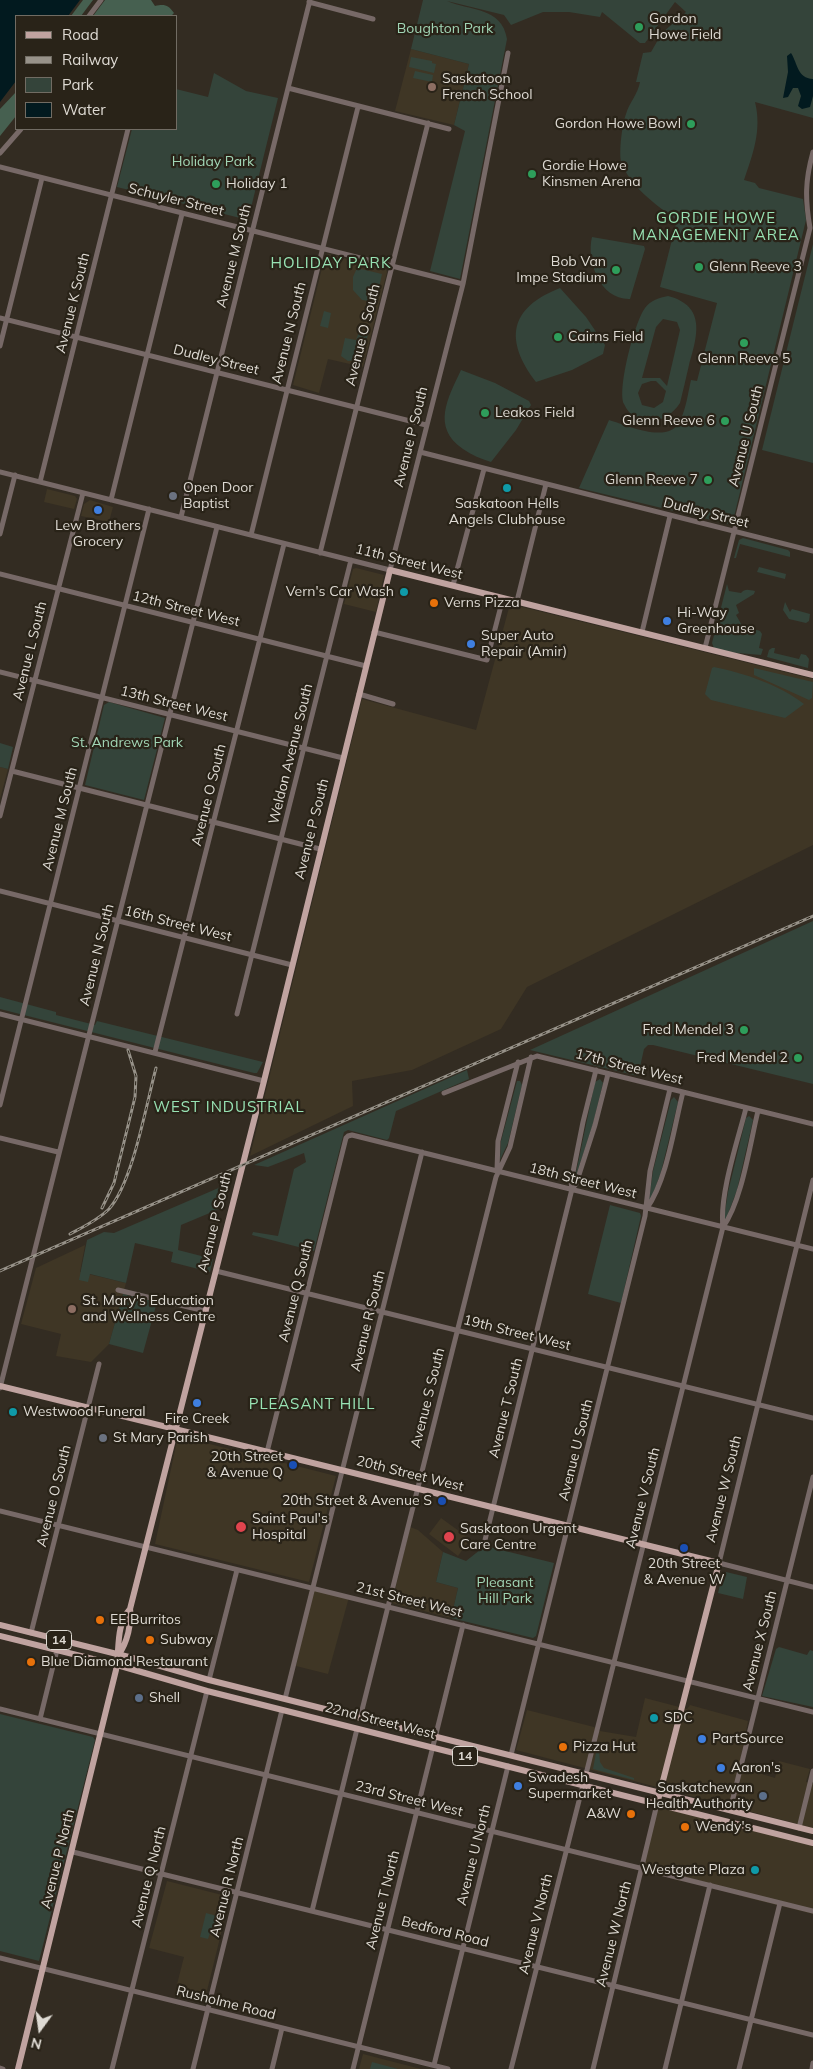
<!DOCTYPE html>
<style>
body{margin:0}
#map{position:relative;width:813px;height:2069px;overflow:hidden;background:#332c22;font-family:Mulish,sans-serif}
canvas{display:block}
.legend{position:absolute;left:15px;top:15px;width:162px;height:115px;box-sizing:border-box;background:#292318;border:1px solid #716c63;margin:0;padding:6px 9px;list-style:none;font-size:15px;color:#dedad3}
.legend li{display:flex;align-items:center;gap:10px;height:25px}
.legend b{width:25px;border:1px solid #716c63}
.north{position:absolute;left:15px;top:2004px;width:50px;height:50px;-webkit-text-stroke:4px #292318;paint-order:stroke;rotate:194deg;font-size:14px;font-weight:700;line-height:20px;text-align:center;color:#dedad3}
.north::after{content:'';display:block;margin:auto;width:18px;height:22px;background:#dedad3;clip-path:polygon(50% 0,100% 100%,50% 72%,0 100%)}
</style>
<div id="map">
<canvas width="813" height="2069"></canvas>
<ul class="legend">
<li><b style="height:6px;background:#c0a3a0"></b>Road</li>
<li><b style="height:6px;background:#979289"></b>Railway</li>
<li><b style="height:14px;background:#34443a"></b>Park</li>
<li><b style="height:14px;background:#021a1f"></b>Water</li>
</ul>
<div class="north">N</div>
</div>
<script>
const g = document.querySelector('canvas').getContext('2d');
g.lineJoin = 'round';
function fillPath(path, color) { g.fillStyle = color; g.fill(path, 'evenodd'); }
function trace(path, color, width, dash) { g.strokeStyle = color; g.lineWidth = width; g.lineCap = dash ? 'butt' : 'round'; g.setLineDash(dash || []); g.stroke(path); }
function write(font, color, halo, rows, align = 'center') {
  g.font = font + ' Mulish,sans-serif'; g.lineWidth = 4.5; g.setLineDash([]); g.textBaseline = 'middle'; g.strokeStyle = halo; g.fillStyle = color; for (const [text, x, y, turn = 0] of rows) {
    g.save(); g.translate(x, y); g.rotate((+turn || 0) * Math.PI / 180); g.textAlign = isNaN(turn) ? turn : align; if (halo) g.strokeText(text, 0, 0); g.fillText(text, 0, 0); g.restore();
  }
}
fillPath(new Path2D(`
 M411,49L469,64L454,125L395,111Z
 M328,254L386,269L387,272L363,367L328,359L319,393L293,385L325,256Z
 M47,489L75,496L77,499L74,509L44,502Z
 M90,500L113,507L109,522L81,516L84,504Z
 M356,568L384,575L376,612L344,604L353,569Z
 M510,604L813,679V845L527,987L501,1029L412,1070L352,1081L353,1106L250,1156L362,699L476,730Z
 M0,767L8,769L0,799Z
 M85,1245L80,1272L126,1283L109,1344L91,1362L56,1356L61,1334L21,1324L36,1268Z
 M178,1436L336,1476L309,1582L155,1544Z
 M441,1518L470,1539L458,1556L429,1534Z
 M410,1527L418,1530L443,1552L436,1582L458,1588L451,1618L392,1603Z
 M313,1588L349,1597L328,1674L296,1666Z
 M645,1698L687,1709L690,1705L748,1721L739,1767L775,1778L779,1761L810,1769L806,1782L813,1784V1828L516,1750L527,1710L594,1727L600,1731L636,1737Z
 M657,1804L813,1843V1914L744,1897L710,1885L676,1880L641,1869Z
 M167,1881L230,1897L204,2003L174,1996L184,1957L149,1948Z
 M363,2054L421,2069H359Z`), '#3f3625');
fillPath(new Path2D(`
 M423,0H813V118L755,102C762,130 753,154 744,180L755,183L759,188L803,199L806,220L732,525L579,488L609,420C626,425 669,445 680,421C686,409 688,393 691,380L697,381L717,303L660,287L677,220C656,205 629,186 621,161C619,151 622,125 626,114C629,103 638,94 640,82H636L643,53L651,52L662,33L686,12L675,2L645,43H640L602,12L600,17L569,12H543L511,25L504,15L447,1C470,11 502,7 507,39L460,279L430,271L465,131L454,125L469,64L411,49Z
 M411,57L432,61V63L436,64L434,73L409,67Z
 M415,71L433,75L432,82L413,78Z
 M214,73L246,91L278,98L248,220L117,187L132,129H176V89L208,97Z
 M592,237L644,246L645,249L630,299C600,300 586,261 592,237Z
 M813,244V463L762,450Z
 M357,268L382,274L376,302L362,300L353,290V277Z
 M560,288L586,317L605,345L603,354L572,370L536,382C504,340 509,308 560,288Z
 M668,296C707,306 697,337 689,365C686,378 683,391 680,403C667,424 636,430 624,404C617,389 635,321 645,308C651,300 659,298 668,296ZM663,319L677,322L680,330L667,386L660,378H642L656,327ZM651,381H656L666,391L663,402L654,408L642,405L638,393L642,384Z
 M324,311L331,313L328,328L320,326Z
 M359,332L368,334L364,351L357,360L348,361L341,356L345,338L356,340Z
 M461,370L495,383L529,401L531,405L516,430L491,462C481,459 472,455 463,449C431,427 448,398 461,370Z
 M743,538L788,550L790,552V557L740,544L736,558H734L739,540Z
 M759,567L786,574L785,579L757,572Z
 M727,584L729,591L741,593C745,588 749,590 755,591L754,594L736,605L739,613L736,615L744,629L749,628L751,631L754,629L760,631L762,634L759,648L763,649L761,655L715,651L712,643Z
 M785,602L790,612L792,609L810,614L809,621L806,623L789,619L783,610Z
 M772,648H775L774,653L799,659L801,654L806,655L809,659L808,668L767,657L769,650Z
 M714,667C744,673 780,685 804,704L785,718L711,700L705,694L712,668Z
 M754,668L813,682L812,698L809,700L754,675Z
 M109,702L165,718L144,800L85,785L104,705Z
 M0,743L13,747L8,769L0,767Z
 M813,921V1084L653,1045H648L644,1049L638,1076L530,1050Z
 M0,997L56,1012V1015L95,1025L97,1021L263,1062L257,1073H254L0,1009Z
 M467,1070L469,1079L396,1111L389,1138L387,1140L348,1130L344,1132L314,1251L252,1235L253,1232L278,1236L294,1169L306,1162L304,1153L268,1167L254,1165Z
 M600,1079L603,1083L593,1124L574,1182L595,1082Z
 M517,1081H520L522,1085L508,1143L500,1160L501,1141Z
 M674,1097L678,1102L661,1172L651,1200L649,1199L653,1171L671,1100Z
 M749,1116L753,1120L737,1190L726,1219L724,1218L728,1192L746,1118Z
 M230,1183L224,1207L181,1225L178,1250L213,1259L210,1272L171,1262L173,1252L135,1243L126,1283L90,1274L88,1282L79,1280L87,1240L104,1232L114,1233Z
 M610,1205L640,1213L641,1216L621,1303L588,1294Z
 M123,1294L157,1302L143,1353L109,1344Z
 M485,1546L554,1563L536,1636L533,1638L451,1618L458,1588L436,1582L443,1552L466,1561Z
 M726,1572L747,1577L743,1599L718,1593L723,1573Z
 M779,1647L807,1655L810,1650L813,1651V1707L762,1696L776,1649Z
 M0,1714L93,1737L95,1740L39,1961L0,1951Z
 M597,1747L603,1749L599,1750L600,1762L604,1768L634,1778V1780L593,1769Z
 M206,1913L221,1917L217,1931L211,1930L208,1939L200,1937Z
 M372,2062L398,2069H399H370Z`), '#34443a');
fillPath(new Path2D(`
 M83,0H93L81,16H71Z
 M105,0H151L155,6C165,4 168,5 174,13L171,16H93Z
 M16,92V116L0,136V109Z`), '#466050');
fillPath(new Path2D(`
 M0,0H80L68,16H16V81L0,102Z
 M791,53C798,64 797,78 813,79V96L810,107L802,109L798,106L801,96L798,88H793L788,97L783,98L788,72L787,56Z`), '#021a1f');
trace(new Path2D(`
 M309,2L373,19
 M89,16L101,0
 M288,88L449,129
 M0,153L21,129
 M0,167L463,284
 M0,318L426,425
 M0,346L42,178
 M420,452L813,551
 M0,472L390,570L463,284L508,53
 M40,482L128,129
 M111,500L182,214
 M181,517L310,0
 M0,534L15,475
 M251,535L358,107
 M320,553L428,123
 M0,574L366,666
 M453,585L484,469
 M517,601L546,484
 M374,632L487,660L503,598
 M642,632L670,516
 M705,648L810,228C805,199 805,181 813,152
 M0,672L343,758
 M359,694L393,704
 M12,771L320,849
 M0,816L83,493
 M0,891L292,965
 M0,1014L264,1081
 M237,1014L351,560
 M155,1052L284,544
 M444,1093L537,1056L813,1124
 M0,1105L149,509
 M0,1138L58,1152
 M497,1170L498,1141L518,1062
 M813,1180L719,1563L813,1587
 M572,1189L576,1184L595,1125L608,1074
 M647,1208C667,1180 674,1127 683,1092
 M723,1227C719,1195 738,1140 746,1108
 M216,1271L813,1418
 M118,1290L205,1311
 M0,1388L217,527
 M267,1452L346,1138L348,1136L352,1135L384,1143L813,1249
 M0,1511L813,1712
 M484,1544L572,1189L571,1182L583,1122L596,1070
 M31,1633L99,1364
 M209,1680L237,1570
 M285,1699L422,1152
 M0,1709L813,1911
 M360,1718L496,1177L510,1147L531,1057
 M40,1719L57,1650
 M511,1755L645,1216L650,1171L670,1089
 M586,1774L723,1227C742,1201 750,1143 758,1111
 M730,1810L813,1477
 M799,1828L813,1771
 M73,1852L813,2035
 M312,1911L357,1729
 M0,1958L448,2069
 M434,2065L508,1766
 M0,2068L3,2069
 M112,2069L207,1691
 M193,2069L282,1710
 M272,2069L282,2028
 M353,2069L463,1625
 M511,2069L583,1785
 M593,2069L657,1804
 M665,2069L710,1885
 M739,2069L780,1903
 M812,2069L813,2063`), '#776967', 5);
trace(new Path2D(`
 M0,1386L719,1563L657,1804
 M0,1625L129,1657L209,1680L813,1831
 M0,1636L117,1665L207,1691L813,1843
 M119,1654C127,1643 132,1623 130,1609L264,1081L390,570L813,675
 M18,2069L116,1670C120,1650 115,1626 130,1609`), '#c0a3a0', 6);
const rail = new Path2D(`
 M102,1208L114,1183L135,1097L136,1076L128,1050
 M70,1234C83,1227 98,1220 109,1209C133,1182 146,1105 156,1068
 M0,1271L813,916`);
trace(rail, '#979289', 3);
trace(rail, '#292318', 1, [4]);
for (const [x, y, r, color] of [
 [639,27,5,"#2e9e5b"],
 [432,87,5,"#8d6e63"],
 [691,124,5,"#2e9e5b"],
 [532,174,5,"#2e9e5b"],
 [216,184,5,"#2e9e5b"],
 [699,267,5,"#2e9e5b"],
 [616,270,5,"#2e9e5b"],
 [558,337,5,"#2e9e5b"],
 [744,343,5,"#2e9e5b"],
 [485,413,5,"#2e9e5b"],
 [725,421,5,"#2e9e5b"],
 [708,480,5,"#2e9e5b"],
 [507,488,5,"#0f9aa8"],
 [173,496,5,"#6b7280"],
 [98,510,5,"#3f7fe0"],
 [404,592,5,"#0f9aa8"],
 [434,603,5,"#e8710a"],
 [667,621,5,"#3f7fe0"],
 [471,644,5,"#3f7fe0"],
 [744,1030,5,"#2e9e5b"],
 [798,1058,5,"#2e9e5b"],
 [72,1309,5,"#8d6e63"],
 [197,1403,5,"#3f7fe0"],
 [13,1412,5,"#0f9aa8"],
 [103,1438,5,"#6b7280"],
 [293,1465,5,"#1a4fb4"],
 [442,1501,5,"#1a4fb4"],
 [241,1527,6,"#e0444e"],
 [449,1537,6,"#e0444e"],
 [684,1548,5,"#1a4fb4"],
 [100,1620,5,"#e8710a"],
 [150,1640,5,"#e8710a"],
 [31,1662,5,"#e8710a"],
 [139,1698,5,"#5c6f8a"],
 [654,1718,5,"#0f9aa8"],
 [702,1739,5,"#3f7fe0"],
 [563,1747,5,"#e8710a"],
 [721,1768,5,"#3f7fe0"],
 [518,1786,5,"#3f7fe0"],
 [763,1796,5,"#5c6f8a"],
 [631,1814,5,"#e8710a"],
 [685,1827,5,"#e8710a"],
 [755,1870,5,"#0f9aa8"]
]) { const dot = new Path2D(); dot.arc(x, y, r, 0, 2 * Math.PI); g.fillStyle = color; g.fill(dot); trace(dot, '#292318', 2); }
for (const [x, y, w] of [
 [59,1640,25],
 [465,1756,25]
]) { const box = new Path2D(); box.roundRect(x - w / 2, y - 9.5, w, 19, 4); g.fillStyle = '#292318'; g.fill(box); trace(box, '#dedad3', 1); }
write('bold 12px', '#dedad3', null, [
 ["14",59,1640],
 ["14",465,1756]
]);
write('14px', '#dedad3', '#292318', [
 ["Gordon",649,19],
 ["Howe Field",649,35],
 ["Saskatoon",442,79],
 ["French School",442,95],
 ["Gordon Howe Bowl",681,124,"right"],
 ["Gordie Howe",542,166],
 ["Kinsmen Arena",542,182],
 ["Holiday 1",226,184],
 ["Bob Van",606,262,"right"],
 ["Impe Stadium",606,278,"right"],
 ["Glenn Reeve 3",709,267],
 ["Cairns Field",568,337],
 ["Glenn Reeve 5",744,359,"center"],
 ["Leakos Field",495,413],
 ["Glenn Reeve 6",715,421,"right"],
 ["Glenn Reeve 7",698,480,"right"],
 ["Open Door",183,488],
 ["Baptist",183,504],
 ["Saskatoon Hells",507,504,"center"],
 ["Angels Clubhouse",507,520,"center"],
 ["Lew Brothers",98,526,"center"],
 ["Grocery",98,542,"center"],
 ["Vern's Car Wash",394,592,"right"],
 ["Verns Pizza",444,603],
 ["Hi-Way",677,613],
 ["Greenhouse",677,629],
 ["Super Auto",481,636],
 ["Repair (Amir)",481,652],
 ["Fred Mendel 3",734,1030,"right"],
 ["Fred Mendel 2",788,1058,"right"],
 ["St. Mary's Education",82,1301],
 ["and Wellness Centre",82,1317],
 ["Westwood Funeral",23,1412],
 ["Fire Creek",197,1419,"center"],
 ["St Mary Parish",113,1438],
 ["20th Street",283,1457,"right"],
 ["& Avenue Q",283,1473,"right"],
 ["20th Street & Avenue S",432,1501,"right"],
 ["Saint Paul's",252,1519],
 ["Hospital",252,1535],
 ["Saskatoon Urgent",460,1529],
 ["Care Centre",460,1545],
 ["20th Street",684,1564,"center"],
 ["& Avenue W",684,1580,"center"],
 ["EE Burritos",110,1620],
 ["Subway",160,1640],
 ["Blue Diamond Restaurant",41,1662],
 ["Shell",149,1698],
 ["SDC",664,1718],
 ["PartSource",712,1739],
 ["Pizza Hut",573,1747],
 ["Aaron's",731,1768],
 ["Swadesh",528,1778],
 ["Supermarket",528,1794],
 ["Saskatchewan",753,1788,"right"],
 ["Health Authority",753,1804,"right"],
 ["A&W",621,1814,"right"],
 ["Wendy's",695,1827],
 ["Westgate Plaza",745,1870,"right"]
], 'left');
write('14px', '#a1d5b5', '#292318', [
 ["Boughton Park",445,29],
 ["Holiday Park",213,162],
 ["St. Andrews Park",127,743],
 ["Pleasant",505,1583],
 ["Hill Park",505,1599]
]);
write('14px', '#dedad3', '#292318', [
 ["Schuyler Street",176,200,14],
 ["Avenue M South",234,256,-76],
 ["Avenue K South",73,303,-76],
 ["Avenue N South",289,333,-76],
 ["Avenue O South",363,335,-76],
 ["Dudley Street",216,360,14],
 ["Avenue U South",746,436,-76],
 ["Avenue P South",411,437,-76],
 ["Dudley Street",706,513,14],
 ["11th Street West",409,562,14],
 ["12th Street West",186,609,14],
 ["Avenue L South",30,651,-76],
 ["13th Street West",174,704,14],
 ["Weldon Avenue South",291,754,-76],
 ["Avenue O South",209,795,-76],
 ["Avenue M South",60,819,-76],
 ["Avenue P South",312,829,-76],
 ["16th Street West",178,924,14],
 ["Avenue N South",97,955,-76],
 ["17th Street West",629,1067,14],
 ["18th Street West",583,1181,14],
 ["Avenue P South",215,1222,-76],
 ["Avenue Q South",296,1291,-76],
 ["Avenue R South",368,1321,-76],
 ["19th Street West",517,1333,14],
 ["Avenue S South",428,1398,-76],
 ["Avenue T South",506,1408,-76],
 ["Avenue U South",576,1450,-76],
 ["20th Street West",410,1474,14],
 ["Avenue W South",724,1489,-76],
 ["Avenue O South",54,1496,-76],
 ["Avenue V South",643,1498,-76],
 ["21st Street West",409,1600,14],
 ["Avenue X South",760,1641,-76],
 ["22nd Street West",380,1721,14],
 ["23rd Street West",409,1799,14],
 ["Avenue U North",474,1855,-76],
 ["Avenue P North",58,1859,-76],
 ["Avenue Q North",149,1877,-76],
 ["Avenue R North",227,1887,-76],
 ["Avenue T North",383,1900,-76],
 ["Avenue V North",536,1924,-76],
 ["Bedford Road",445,1932,14],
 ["Avenue W North",614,1934,-76],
 ["Rusholme Road",226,2003,14]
]);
g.letterSpacing = '1px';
write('15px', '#98e3b4', '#292318', [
 ["GORDIE HOWE",716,218],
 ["MANAGEMENT AREA",716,235],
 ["HOLIDAY PARK",331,263],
 ["WEST INDUSTRIAL",229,1107],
 ["PLEASANT HILL",312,1404]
]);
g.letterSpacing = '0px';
</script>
